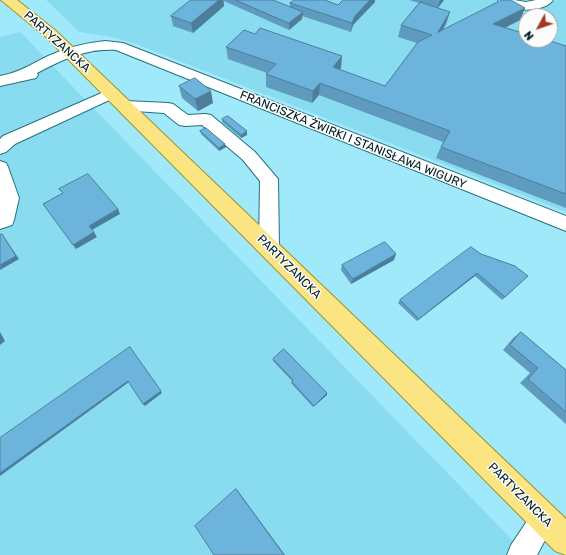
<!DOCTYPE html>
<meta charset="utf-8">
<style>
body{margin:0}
#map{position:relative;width:566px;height:555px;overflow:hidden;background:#a0e9fb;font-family:Rubik,sans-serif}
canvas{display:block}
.north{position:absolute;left:518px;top:8px;width:40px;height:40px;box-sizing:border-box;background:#fcfcfc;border:1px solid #97a3a6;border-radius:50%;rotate:230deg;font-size:11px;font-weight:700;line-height:16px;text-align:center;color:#001e25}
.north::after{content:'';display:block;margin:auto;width:14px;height:18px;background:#a33a20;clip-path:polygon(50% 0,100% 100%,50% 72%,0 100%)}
</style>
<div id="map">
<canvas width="566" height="555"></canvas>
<div class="north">N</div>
</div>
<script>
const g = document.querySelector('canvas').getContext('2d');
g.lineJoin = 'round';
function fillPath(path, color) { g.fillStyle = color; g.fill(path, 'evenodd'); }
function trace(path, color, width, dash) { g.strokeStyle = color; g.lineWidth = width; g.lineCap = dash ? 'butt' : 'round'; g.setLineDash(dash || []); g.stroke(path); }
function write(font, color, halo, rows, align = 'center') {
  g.font = font + ' Rubik,sans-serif'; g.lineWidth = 3; g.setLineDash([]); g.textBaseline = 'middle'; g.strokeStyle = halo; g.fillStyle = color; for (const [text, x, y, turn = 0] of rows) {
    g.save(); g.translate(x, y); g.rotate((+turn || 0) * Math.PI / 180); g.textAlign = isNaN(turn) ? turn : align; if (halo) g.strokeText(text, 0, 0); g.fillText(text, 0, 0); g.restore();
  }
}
fillPath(new Path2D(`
 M46,0H500L522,14L557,0H566V212L136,44L112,37L79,32ZM526,16H550V40H526Z
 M21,32L42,55L527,555H0V37Z`), '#89dcf0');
const minor = new Path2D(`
 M498,0H514L526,2L536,0H553C545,13 507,13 498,0Z
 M105,41L123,43L566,216V231L116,50C86,48 62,60 37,73L38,75L36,78L0,86V76C18,73 32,64 48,56C66,48 85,43 105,41Z
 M113,88L118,90L120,93L118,96L15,144L6,152L0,154V139L3,136Z
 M126,101L168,103L173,104L188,115L205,114L211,115L255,152L278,179L279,247L276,253L269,255L262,253L259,247L260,181L243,160L202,125L185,126L179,125L164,113L121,110L118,106L121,102Z
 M0,161L6,163L8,167L19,198L14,220L12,225L0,229Z
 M544,505L553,509L557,518L537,555H507L511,545L535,509Z`);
const major = new Path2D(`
 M1,0H17L56,31L566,519V555L555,551L46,37Z`);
trace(minor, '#257181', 2);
trace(major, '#a2942c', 2);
fillPath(minor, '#fff');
fillPath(major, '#fbe583');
fillPath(new Path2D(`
 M191,0H273L290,7V3L338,5L343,0H375V2L353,25L351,32L302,16V19L289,30L224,1V6L193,33L173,26L171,16Z
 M409,0H444L438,8L446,24L443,29L525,8L520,20L505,28L566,46V208L436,158L443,142L319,95L312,103L266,87V74L267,73L228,59L226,47L341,68L339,70L385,86L417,43L398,37L401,25L419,3Z
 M179,86L213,103L198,111L182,98Z
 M222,119L247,135L241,138L222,122Z
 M200,131L226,147L219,151L201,134Z
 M481,254L528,276L502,300L475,276L417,321L398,303L400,300Z
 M394,260L351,284L341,270L342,265Z
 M521,332L566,370V424L520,383L530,373L503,350L514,337Z
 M273,359L327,395L313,407L291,383L292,381L273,361Z`), '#5e9bbe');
fillPath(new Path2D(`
 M219,0H223L224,6L193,33L191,23Z
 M370,0H375V2L353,25L351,32L352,23L355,16Z
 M440,0H444L437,9Z
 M525,8L520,20L488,36L493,24Z
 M303,12L302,19L289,30V23Z
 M450,12L446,24L434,44L438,32Z
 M342,56L341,68L331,79L333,67Z
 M320,83L319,95L312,103L313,91Z
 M211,91L213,103L198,111L195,99Z
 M247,131V135L241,138V135Z
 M225,144L226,147L219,151V148Z
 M118,209L120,214L92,230L89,226Z
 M94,232L97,237L76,249L73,245Z
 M2,234L4,237L19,259L0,270Z
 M396,254L394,260L351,284L353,279Z
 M477,273L475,276L417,321L419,319Z
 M0,332L5,341L0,345Z
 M131,349L162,393L145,406L143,404Z
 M128,381L129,382L0,476V473Z
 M327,393V395L313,407Z
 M236,489L238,491L285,555H284Z`), '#4c7e9b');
const building = new Path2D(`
 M191,0H219L191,23L171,16Z
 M236,0H273L303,12L289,23Z
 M295,0H325L338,5L343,0H370L355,16L352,23L290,3Z
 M502,0H511L525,8L493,24L526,34V40H547L566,46V194L441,147L450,131L320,83L313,91L266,74L276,64L226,47L244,30L255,34L260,28L342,56L333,67L385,86L418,42L432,35L401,25L420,2L450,12L438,32Z
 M195,78L211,91L195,99L179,86Z
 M228,116L247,131L241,135L222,119Z
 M206,128L225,144L219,148L200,131Z
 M88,174L118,209L89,226L94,232L73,245L43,204L63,193L59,189Z
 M2,234L16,256L0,265V235Z
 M385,242L396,254L353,279L342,265Z
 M471,247L481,254L515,266L528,276L505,297L477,273L419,319L400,300Z
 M521,332L566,370V412L528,379L538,368L510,345Z
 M130,347L161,391L143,404L128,381L0,473V438Z
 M284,349L327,393L314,406L292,382L293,380L273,359Z
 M236,489L284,555H214L195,526Z`);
fillPath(building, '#6db4dd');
trace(building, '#4c7e9b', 1);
write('12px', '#001e25', '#fcfcfc', [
 ["PARTYZANCKA",57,42,42],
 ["FRANCISZKA ŻWIRKI I STANISŁAWA WIGURY",353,140,22],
 ["PARTYZANCKA",289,267,45],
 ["PARTYZANCKA",520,495,45]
]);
</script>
